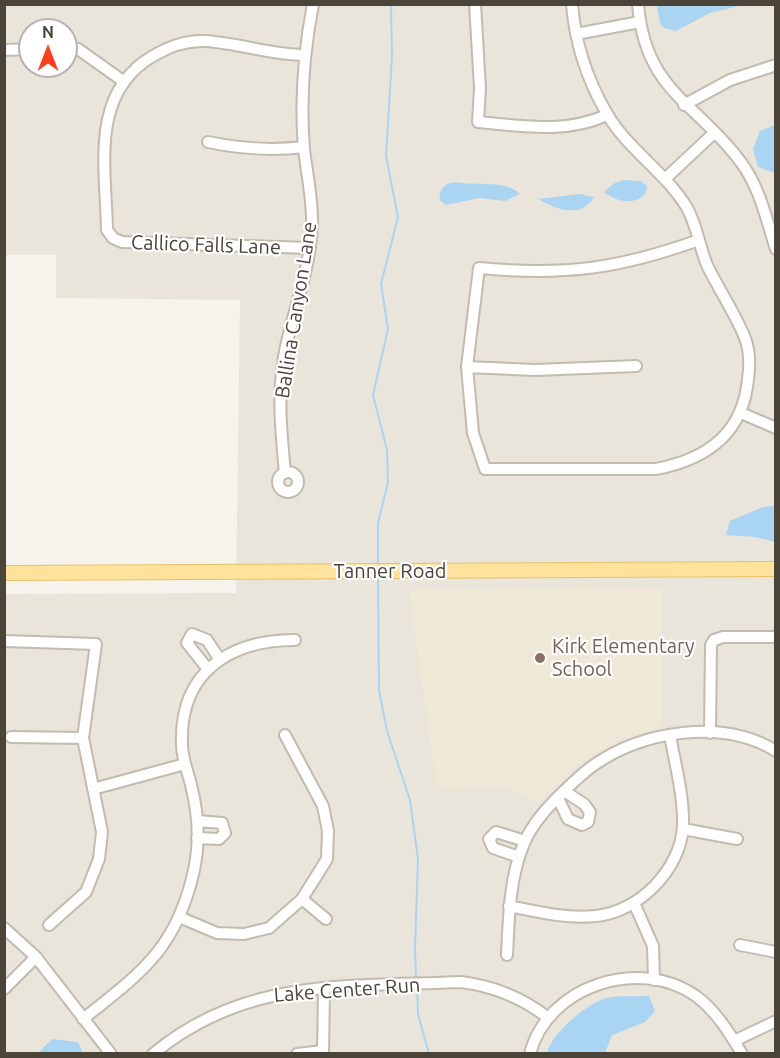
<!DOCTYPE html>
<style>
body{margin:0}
#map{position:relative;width:780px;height:1058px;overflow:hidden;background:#f6f3ec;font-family:Ubuntu,sans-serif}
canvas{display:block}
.frame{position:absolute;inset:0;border:6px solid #4b4439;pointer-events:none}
.north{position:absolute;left:18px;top:18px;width:60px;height:60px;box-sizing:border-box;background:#fff;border:2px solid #b7b4b0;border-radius:50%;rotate:0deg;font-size:16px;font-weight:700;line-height:24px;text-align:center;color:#4b4439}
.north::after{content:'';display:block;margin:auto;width:21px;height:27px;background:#fc3f1d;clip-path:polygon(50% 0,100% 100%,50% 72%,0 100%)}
</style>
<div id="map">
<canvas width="780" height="1058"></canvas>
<div class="frame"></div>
<div class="north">N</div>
</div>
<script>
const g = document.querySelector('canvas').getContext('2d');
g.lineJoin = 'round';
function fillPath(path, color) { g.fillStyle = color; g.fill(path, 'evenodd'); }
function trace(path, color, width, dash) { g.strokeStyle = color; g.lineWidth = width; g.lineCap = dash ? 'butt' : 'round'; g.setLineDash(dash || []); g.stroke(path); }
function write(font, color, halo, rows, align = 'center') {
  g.font = font + ' Ubuntu,sans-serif'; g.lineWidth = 4.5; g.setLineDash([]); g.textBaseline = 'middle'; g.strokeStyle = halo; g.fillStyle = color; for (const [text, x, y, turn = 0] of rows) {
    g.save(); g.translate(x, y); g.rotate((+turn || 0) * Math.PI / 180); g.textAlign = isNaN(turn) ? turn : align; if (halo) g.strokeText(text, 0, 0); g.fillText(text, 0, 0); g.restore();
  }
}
fillPath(new Path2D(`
 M5,5H775V1053H5L4,594L236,593L240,300L56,298V255H5ZM30,30H66V66H30ZM662,588V725L623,737L578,763L537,801L512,787Z`), '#eae5da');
fillPath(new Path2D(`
 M662,587V725L623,737L578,763L537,801L512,787L437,789L409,590Z`), '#efe8d6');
fillPath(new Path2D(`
 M657,5V4L743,5L710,13L676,31L664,28L660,23Z
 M775,125H776L775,173L758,167L753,149L760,131Z
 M623,180L641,181L647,186L646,193C634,206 617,202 604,192L613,184Z
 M455,182C475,186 507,180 520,194L505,201L479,198L446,205L440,200C438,190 445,183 455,182Z
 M579,194L594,197C581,219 557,210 538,199Z
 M775,506V542L755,537L726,535L730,521L763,507Z
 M649,996L655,1011L645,1022L612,1035L605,1053H547C551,1034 588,1002 607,998C620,995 636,997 649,996Z
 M52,1039L78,1042L83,1053H38Z`), '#a9d4f2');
trace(new Path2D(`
 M378,566V523L388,482L387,450L373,395L388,329L381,284L398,217L386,156L392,56L391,4
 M378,575L379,690L387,731L410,800L418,859L415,949L416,981
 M417,987L418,1014L429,1054`), '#a9d4f2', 2);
const minor = new Path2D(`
 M475,4L480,88L478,122C523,126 565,134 607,115
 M572,4C575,42 587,79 606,112C626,148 664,171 686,206C697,224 699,246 707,265C719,290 735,313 745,338C750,351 750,365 748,379C743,433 708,459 656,469H485L473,433L467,367L479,268C564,276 618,269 699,240
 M638,4C645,91 696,102 740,161C760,187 766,219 776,249
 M576,34L640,22
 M66,49H78L123,81
 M4,50L30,49
 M305,55C271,55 239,43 205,41C187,40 168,47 153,56C89,93 106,168 107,230L113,238L122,242L310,248
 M684,105L730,80L776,65
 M208,142C241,149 270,151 304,147
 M666,178L714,133
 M467,367L535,370L636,366
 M741,413L776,428
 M278 482a10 10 0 1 1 20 0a10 10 0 1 1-20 0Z
 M285,473C281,432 277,391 285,351C294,309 310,269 312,226C313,201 307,175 304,149C300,101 304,51 313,4
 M4,641L96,644L83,738L102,832L99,859L86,892L49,925
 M207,668L187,643L192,634L207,640L220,660
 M710,733L711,645L714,640L723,637H776
 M11,737L83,738
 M93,789L185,764
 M558,798L568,819L582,825L588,822L590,812L584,804L564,791
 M683,829L737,839
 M197,838L219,839L225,833L222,823L197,821
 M519,857L493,848L489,839L496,832L525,841
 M302,899L326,919
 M634,903L653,946L654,980
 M509,906C538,912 567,919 596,916C639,912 681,869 683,826C684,796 675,764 670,735
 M179,917L217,933L244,934L269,928L302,899L327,859L328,831L323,806L285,735
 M4,928L36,957L111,1054
 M740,945L776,952
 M507,955C509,918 509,879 524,843C531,827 544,811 556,799C568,787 580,775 594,765C643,731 722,718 776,751
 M4,989L36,957
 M83,1019C142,972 177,948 194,870C200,842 198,812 191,785C188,772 182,758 182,745C179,673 229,640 295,640
 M734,1041L776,1021
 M153,1054C246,977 348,987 461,982C493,986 521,997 547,1017
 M297,1054L323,1051
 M323,1054L324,988
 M530,1054C547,986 639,956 696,996C716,1011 729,1032 742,1054`);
const major = new Path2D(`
 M4,573L776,569`);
trace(minor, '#c2bbae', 14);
trace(major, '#e6c16a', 16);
trace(minor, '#fff', 10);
trace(major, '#ffe39c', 14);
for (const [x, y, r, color] of [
 [540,658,6,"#8d6e63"]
]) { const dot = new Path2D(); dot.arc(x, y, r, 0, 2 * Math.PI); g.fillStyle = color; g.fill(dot); trace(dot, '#fff', 2); }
write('20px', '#4b4439', '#fff', [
 ["Callico Falls Lane",206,245,2],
 ["Ballina Canyon Lane",296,310,-81],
 ["Tanner Road",390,571],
 ["Lake Center Run",347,990,-4]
]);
write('20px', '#785e54', '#fff', [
 ["Kirk Elementary",552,646],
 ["School",552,669]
], 'left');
</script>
